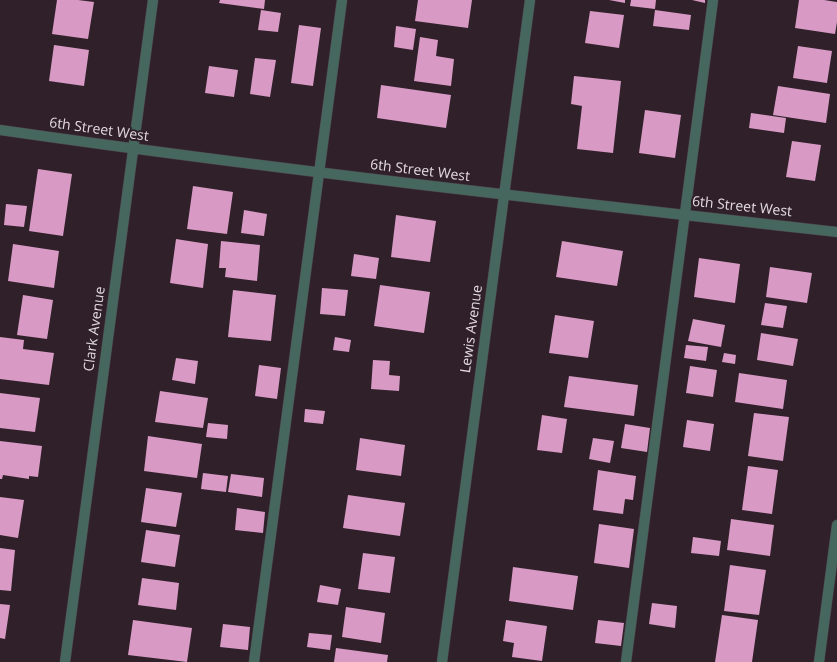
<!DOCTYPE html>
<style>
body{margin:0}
canvas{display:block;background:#2f202a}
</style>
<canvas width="837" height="662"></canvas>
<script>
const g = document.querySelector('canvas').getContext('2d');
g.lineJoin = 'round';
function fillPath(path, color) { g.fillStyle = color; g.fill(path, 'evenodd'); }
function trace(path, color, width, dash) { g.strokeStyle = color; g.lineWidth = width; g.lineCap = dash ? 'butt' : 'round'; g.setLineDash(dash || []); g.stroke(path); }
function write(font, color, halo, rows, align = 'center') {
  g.font = font + ' "Open Sans",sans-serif'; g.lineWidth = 4; g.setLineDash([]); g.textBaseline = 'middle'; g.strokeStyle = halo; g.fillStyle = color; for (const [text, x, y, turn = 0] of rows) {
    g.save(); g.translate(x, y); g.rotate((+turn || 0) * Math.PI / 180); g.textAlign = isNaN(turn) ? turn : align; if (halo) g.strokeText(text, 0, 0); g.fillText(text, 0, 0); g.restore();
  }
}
fillPath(new Path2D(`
 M57,0H78L94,2L88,39L52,34Z
 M220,0H265L264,9L219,3Z
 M418,0H472L468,28L415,21Z
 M609,0H625V3Z
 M631,0H656L655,9L630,6Z
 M692,0H705V3Z
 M799,0H824L837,2V22L835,34L795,28Z
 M261,10L281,13L278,32L258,30Z
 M655,10L691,15L689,30L653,26Z
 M590,11L624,15L619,48L585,43Z
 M299,25L321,28L313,86L291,83Z
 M396,26L416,29L413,50L394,47Z
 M420,37L438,40L436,56L454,59L451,86L414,81Z
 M54,45L89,50L84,86L49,81Z
 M798,46L832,51L827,83L793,78Z
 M255,58L276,60L270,97L250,94Z
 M209,66L238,70L234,97L205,93Z
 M574,76L621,81L613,153L577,149L582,106L571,104Z
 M381,85L451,95L446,128L377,118Z
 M778,86L830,94L826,123L773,115Z
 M645,110L681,115L675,158L639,153Z
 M751,113L786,118L784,133L749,128Z
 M792,141L821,145L815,181L786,177Z
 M38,169L72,174L63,236L29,231Z
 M193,186L233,192L227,234L187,229Z
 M6,204L27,206L24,227L4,225Z
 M244,210L267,214L264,236L241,233Z
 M396,215L436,221L430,262L391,257Z
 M176,239L208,244L203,288L170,283Z
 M221,241L260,245L257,281L225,277L226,268H219Z
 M562,241L623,251L617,286L556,277Z
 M13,244L59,251L54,288L8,281Z
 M354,254L379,258L376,279L351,276Z
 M699,258L740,264L735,303L694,297Z
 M770,267L812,273L807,303L766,297Z
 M380,285L430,292L424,333L374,326Z
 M322,288L348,290L345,316L320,314Z
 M233,290L276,295L271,341L228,337Z
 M23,295L53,300L47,339L17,335Z
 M765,303L787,306L783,328L761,325Z
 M555,315L594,321L588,358L549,353Z
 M693,319L725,325L721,347L688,341Z
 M761,333L798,339L793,366L757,360Z
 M0,337L24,340L23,349L54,353L49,385L0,379Z
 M335,337L351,340L349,352L333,350Z
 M686,345L708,347L706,361L684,358Z
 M724,353L736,355L735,364L722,362Z
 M176,358L198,361L195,384L172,380Z
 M373,360L390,361L389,375L400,376L399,391L371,389Z
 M259,365L281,368L277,399L255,396Z
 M690,366L717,370L713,397L686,393Z
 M739,373L787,380L783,409L735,402Z
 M569,376L638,385L634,416L564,407Z
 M160,391L208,398L203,428L155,422Z
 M0,393L40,398L35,432L0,428Z
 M305,409L325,411L323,424L304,422Z
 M754,413L789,417L783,461L748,456Z
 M542,415L567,419L562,453L537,450Z
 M687,420L714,424L710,451L683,447Z
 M208,423L228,425L227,439L206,437Z
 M625,424L650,428L647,452L621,448Z
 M148,436L202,444L197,478L144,471Z
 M360,438L405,445L401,476L356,470Z
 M593,438L614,441L610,463L589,459Z
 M0,441L42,446L38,477L29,476V479L3,475L2,479H0Z
 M748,466L778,470L772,514L742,510Z
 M598,470L636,476L633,500L625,499L623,514L593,510Z
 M203,473L228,476L226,492L201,489Z
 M231,474L264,478L262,497L228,492Z
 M146,488L182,493L176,527L141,522Z
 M348,495L405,503L400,536L343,528Z
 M0,497L24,500L18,538L0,535Z
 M237,508L265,512L263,533L235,530Z
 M731,519L774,525L770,556L727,550Z
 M599,524L634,529L629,568L594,563Z
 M146,530L180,535L175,567L141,562Z
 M693,537L721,541L719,556L691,553Z
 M0,548L15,550L11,591L0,590Z
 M363,553L395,557L390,593L358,589Z
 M730,565L766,570L759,615L724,611Z
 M513,567L578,576L573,610L509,601Z
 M142,578L179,583L176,610L138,605Z
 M320,585L341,589L338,605L317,602Z
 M652,603L677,606L675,628L649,624Z
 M0,604L10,605L5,639L0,638Z
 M346,607L385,613L381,643L342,637Z
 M722,615L758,620L752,662H715Z
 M133,620L192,628L187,662L128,655Z
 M506,620L547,626L542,661L512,657L514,643L503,641Z
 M598,620L624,623L621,646L595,643Z
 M223,624L250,627L248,650L220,647Z
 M309,633L332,635L330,650L307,647Z
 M336,648L388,655L387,662H334Z`), '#d89ac4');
const minor = new Path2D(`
 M0,130C278,170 558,201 837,232
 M65,662L153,0
 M254,662L342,0
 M442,662L530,0
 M626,662L713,0
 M819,662L837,525`);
trace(minor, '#4c3e47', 11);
trace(minor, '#46675d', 10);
write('14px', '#e4d9e0', '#2f202a', [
 ["6th Street West",99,130,8],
 ["6th Street West",420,171,7],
 ["6th Street West",742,207,6],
 ["Clark Avenue",95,329,-82],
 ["Lewis Avenue",472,329,-82]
]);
</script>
